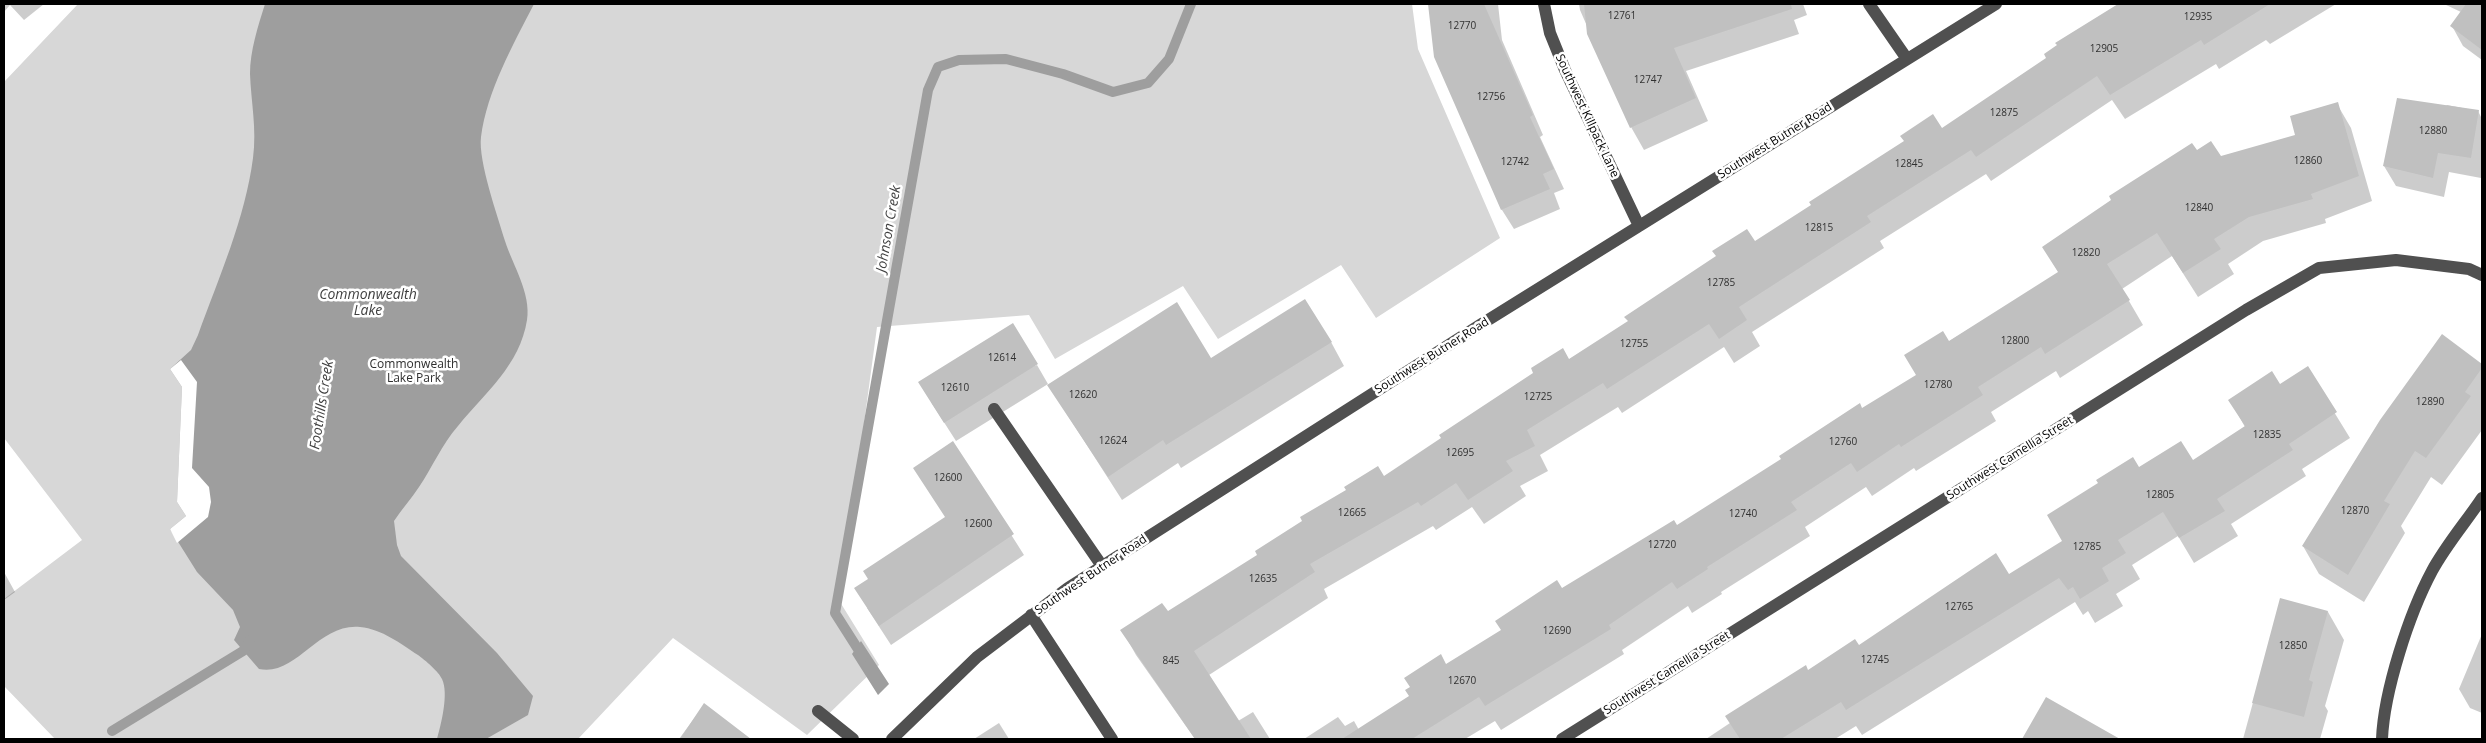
<!DOCTYPE html>
<style>
body{margin:0}
#map{position:relative;width:2486px;height:743px;overflow:hidden;background:#fff;font-family:"Open Sans",sans-serif}
canvas{display:block}
.frame{position:absolute;inset:0;border:5px solid #000;pointer-events:none}
</style>
<div id="map">
<canvas width="2486" height="743"></canvas>
<div class="frame"></div>
</div>
<script>
const g = document.querySelector('canvas').getContext('2d');
g.lineJoin = 'round';
function fillPath(path, color) { g.fillStyle = color; g.fill(path, 'evenodd'); }
function trace(path, color, width, dash) { g.strokeStyle = color; g.lineWidth = width; g.lineCap = dash ? 'butt' : 'round'; g.setLineDash(dash || []); g.stroke(path); }
function write(font, color, halo, rows, align = 'center') {
  g.font = font + ' "Open Sans",sans-serif'; g.lineWidth = 5; g.setLineDash([]); g.textBaseline = 'middle'; g.strokeStyle = halo; g.fillStyle = color; for (const [text, x, y, turn = 0] of rows) {
    g.save(); g.translate(x, y); g.rotate((+turn || 0) * Math.PI / 180); g.textAlign = isNaN(turn) ? turn : align; if (halo) g.strokeText(text, 0, 0); g.fillText(text, 0, 0); g.restore();
  }
}
fillPath(new Path2D(`
 M78,4H1412L1418,49L1500,238L1376,318L1341,265L1218,339L1183,286L1055,359L1029,315L877,327L840,602L879,665L807,735L673,638L578,739H55L4,686V599L82,540L4,438V82Z`), '#d7d7d7');
fillPath(new Path2D(`
 M265,4H534C513,45 487,91 481,137C478,161 498,217 505,241C513,266 531,293 527,320C520,365 485,393 458,426C442,444 432,468 419,487C411,499 402,509 394,521L397,545L401,556L497,653L533,696L528,715L486,739H437C441,724 449,694 442,679C439,672 425,660 418,655C401,644 382,629 360,627C318,623 296,677 259,669L234,640L240,627L233,610L197,572L170,529L186,516L177,502L182,387L170,369L191,350L198,335C219,277 245,219 253,158C257,129 251,102 250,74C250,51 258,26 265,4Z
 M861,641L889,684L878,695L852,654Z`), '#9e9e9e');
fillPath(new Path2D(`
 M181,360L197,382L192,468L209,487L211,502L208,517L177,543L170,529L186,516L177,502L182,387L170,369Z`), '#fff');
fillPath(new Path2D(`
 M4,4H44L24,20L10,5L4,12Z
 M1429,4H1498L1502,40L1543,135L1540,137L1564,189L1554,193L1560,209L1514,229L1502,210L1436,56Z
 M1579,4H1803L1807,15L1794,20L1799,34L1686,71L1708,121L1644,150L1631,127L1580,10Z
 M2121,4H2336L2270,44L2266,40L2219,69L2216,64L2125,119L2112,100L1991,181L1986,174L1880,241L1884,248L1752,332L1760,346L1734,363L1724,347L1622,413L1618,407L1540,455L1548,471L1520,486L1526,496L1484,524L1472,507L1436,530L1433,526L1324,589L1328,598L1209,675L1238,721L1253,712L1270,739H1195L1136,655L1122,630L1168,613L1755,242L1942,130L2048,59L2058,46L2057,43Z
 M2444,4H2482V60L2463,46L2452,26L2461,12Z
 M2337,104L2351,128L2372,201L2325,219L2326,223L2263,241L2228,264L2234,274L2198,297L2172,256L2122,289L2143,325L2060,378L2056,371L1991,412L1996,421L1916,471L1914,468L1872,496L1866,487L1805,527L1810,536L1721,592L1722,594L1692,613L1688,606L1622,650L1624,654L1501,730L1495,721L1465,739H1304L1338,717L1345,726L1354,721L1359,730L1410,696L1446,666L1502,631L1561,589L1677,527L1917,375L1948,342L2059,273L2044,248L2197,152L2220,158L2297,136Z
 M2447,105L2478,111L2482,119L2481,178L2449,172L2444,197L2396,186L2384,166Z
 M2442,336L2482,366V430L2442,485L2431,477L2401,526L2405,533L2364,602L2319,574L2303,546Z
 M1331,342L1344,366L1181,468L1178,463L1122,500L1049,386Z
 M1037,365L1048,384L956,441L931,402Z
 M2307,368L2350,438L2302,469L2306,476L2231,524L2238,536L2194,563L2178,536L2132,565L2140,579L2116,594L2123,606L2095,623L2088,611L2083,615L2075,602L1862,735L1856,726L1835,739H1706L1808,671L2009,576L2063,542L2139,468L2192,462L2245,427L2230,400L2280,385Z
 M953,443L1024,555L891,645L867,608L946,518Z
 M4,572L15,592L4,600Z
 M2281,600L2328,612L2344,640L2325,706L2328,711L2320,739H2243Z
 M2482,634V713L2470,708L2459,689Z
 M2046,699L2117,739H2024Z
 M704,705L737,730L743,739H679Z
 M999,723L1009,739H974Z`), '#0003');
trace(new Path2D(`
 M863,657L835,613L928,90L938,67L959,60L1006,59L1063,74L1113,92L1148,83L1169,59L1191,4
 M112,731L243,651L250,640`), '#9e9e9e', 10);
fillPath(new Path2D(`
 M1428,4H1484L1533,115L1530,117L1554,169L1543,174L1550,189L1501,210L1434,57Z
 M1584,4H1791L1792,9L1674,48L1696,98L1630,128L1587,34Z
 M2118,4H2270L2204,45L2201,40L2110,95L2097,76L1976,157L1971,150L1867,216L1871,222L1739,307L1747,320L1719,339L1709,324L1607,389L1603,383L1527,430L1535,446L1506,461L1513,471L1468,500L1456,483L1421,506L1418,502L1310,564L1315,572L1194,651L1251,739H1195L1120,630L1162,603L1168,611L1257,555L1255,551L1302,521L1300,517L1346,490L1344,487L1378,466L1384,476L1441,438L1439,435L1533,373L1531,368L1563,348L1569,359L1628,321L1624,317L1716,256L1712,251L1747,229L1755,241L1811,205L1809,202L1904,141L1900,136L1933,114L1942,128L2046,58L2044,54L2057,45L2055,43Z
 M2466,4H2482V50L2450,26Z
 M2397,98L2479,110L2471,158L2438,153L2433,178L2383,166Z
 M2338,102L2359,176L2311,194L2313,199L2249,217L2214,239L2221,249L2183,273L2157,233L2107,264L2130,300L2045,354L2041,347L1978,387L1983,395L1901,447L1899,444L1857,472L1851,463L1791,502L1797,510L1707,567L1708,569L1677,589L1672,582L1609,625L1611,629L1485,706L1479,697L1412,739H1342L1409,696L1405,690L1410,687L1404,678L1441,654L1446,664L1501,630L1495,621L1557,580L1562,588L1674,520L1677,525L1781,459L1779,456L1860,403L1862,408L1916,375L1904,355L1943,331L1949,341L2058,272L2042,247L2111,200L2109,196L2192,143L2197,150L2211,141L2221,156L2295,135L2290,116Z
 M1305,299L1332,342L1166,445L1163,440L1108,477L1047,385L1177,302L1211,358Z
 M1013,323L1038,364L944,423L918,382Z
 M2442,334L2482,364V368L2465,392L2471,396L2426,458L2415,451L2384,501L2390,504L2348,575L2302,546L2380,420Z
 M2308,366L2337,412L2289,444L2293,450L2217,499L2225,511L2179,538L2163,512L2118,540L2126,553L2102,568L2109,581L2080,599L2073,587L2068,590L2059,578L1846,710L1841,702L1781,739H1740L1725,716L1806,665L1808,670L1855,639L1859,645L1996,553L2009,574L2062,541L2047,515L2098,483L2096,480L2133,457L2139,467L2181,441L2193,460L2245,426L2228,400L2272,371L2280,384Z
 M953,441L1014,534L879,626L854,588L868,579L863,571L945,517L913,468Z
 M2280,598L2328,611L2309,680L2313,682L2304,717L2252,703Z
 M2046,697L2120,739H2022Z
 M704,703L751,739H680Z`), '#c0c0c0');
trace(new Path2D(`
 M1544,4L1550,33L1565,70L1639,226
 M1869,4L1907,59
 M994,409L1102,566
 M1031,615L1112,739
 M818,711L853,739
 M892,739L977,657L1068,588L1480,325L1996,4
 M1562,739L2246,310L2319,268L2396,260L2469,269L2482,275
 M2382,739C2384,691 2409,614 2432,571C2446,545 2466,522 2482,498`), '#505050', 12);
write('10px', '#303030', null, [
 ["12761",1622,16],
 ["12935",2198,17],
 ["12770",1462,26],
 ["12905",2104,49],
 ["12747",1648,80],
 ["12756",1491,97],
 ["12875",2004,113],
 ["12880",2433,131],
 ["12860",2308,161],
 ["12742",1515,162],
 ["12845",1909,164],
 ["12840",2199,208],
 ["12815",1819,228],
 ["12820",2086,253],
 ["12785",1721,283],
 ["12800",2015,341],
 ["12755",1634,344],
 ["12614",1002,358],
 ["12780",1938,385],
 ["12610",955,388],
 ["12620",1083,395],
 ["12725",1538,397],
 ["12890",2430,402],
 ["12835",2267,435],
 ["12624",1113,441],
 ["12760",1843,442],
 ["12695",1460,453],
 ["12600",948,478],
 ["12805",2160,495],
 ["12870",2355,511],
 ["12665",1352,513],
 ["12740",1743,514],
 ["12600",978,524],
 ["12720",1662,545],
 ["12785",2087,547],
 ["12635",1263,579],
 ["12765",1959,607],
 ["12690",1557,631],
 ["12850",2293,646],
 ["12745",1875,660],
 ["845",1171,661],
 ["12670",1462,681]
]);
write('12px', '#000', '#fff', [
 ["Southwest Killpack Lane",1587,116,65],
 ["Southwest Butner Road",1775,141,-32],
 ["Southwest Butner Road",1432,356,-32],
 ["Southwest Camellia Street",2010,458,-32],
 ["Southwest Butner Road",1091,575,-34],
 ["Southwest Camellia Street",1667,673,-32]
]);
write('12px', '#2e2e2e', '#fff', [
 ["Commonwealth",414,365],
 ["Lake Park",414,379]
]);
write('italic 14px', '#3f3f3f', '#fff', [
 ["Johnson Creek",889,229,-80],
 ["Commonwealth",368,295],
 ["Lake",368,311],
 ["Foothills Creek",322,405,-81]
]);
</script>
